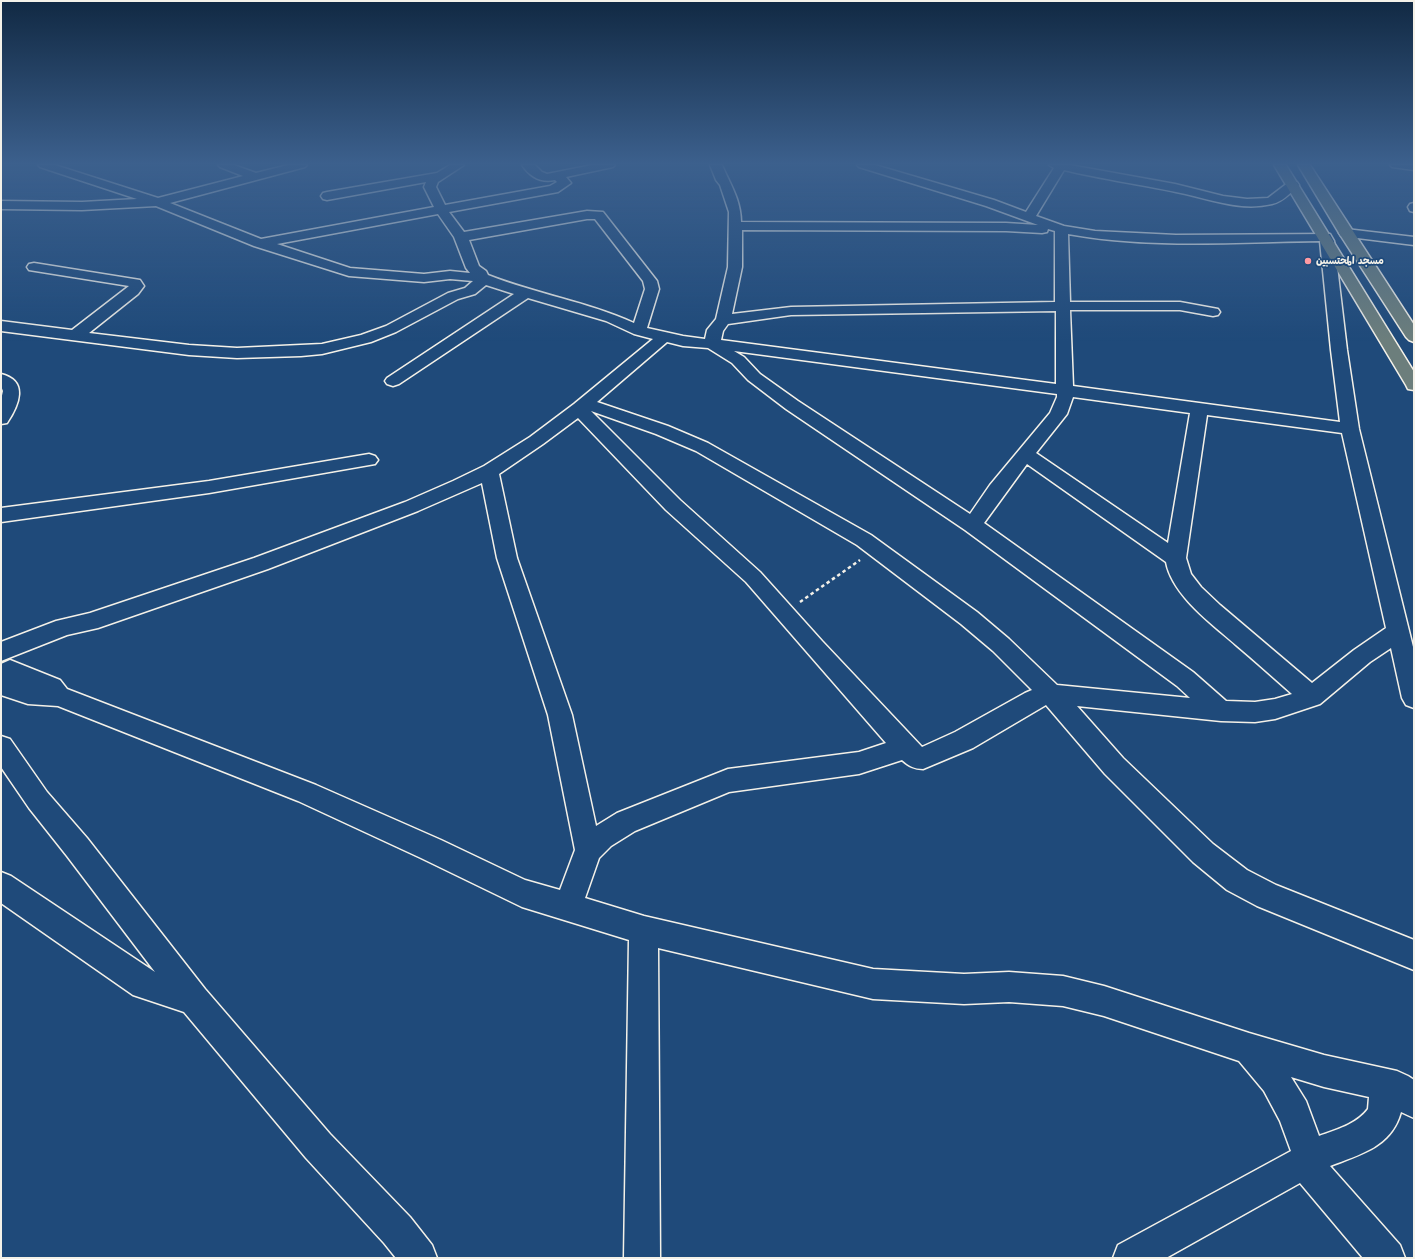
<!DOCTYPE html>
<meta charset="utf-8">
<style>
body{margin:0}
#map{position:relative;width:1415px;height:1259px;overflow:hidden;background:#1f4a7a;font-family:Mali,sans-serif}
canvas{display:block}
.frame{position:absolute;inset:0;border:2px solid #f4f1e8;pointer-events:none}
</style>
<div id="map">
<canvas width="1415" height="1259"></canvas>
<div class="frame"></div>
</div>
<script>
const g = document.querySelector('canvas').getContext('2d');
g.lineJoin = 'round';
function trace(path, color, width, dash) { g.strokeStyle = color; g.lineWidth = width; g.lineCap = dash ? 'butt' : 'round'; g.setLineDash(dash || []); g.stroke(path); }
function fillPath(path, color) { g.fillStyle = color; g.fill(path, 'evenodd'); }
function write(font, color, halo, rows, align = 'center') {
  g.font = font + ' Mali,"Playpen Sans Arabic",sans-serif'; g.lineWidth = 3.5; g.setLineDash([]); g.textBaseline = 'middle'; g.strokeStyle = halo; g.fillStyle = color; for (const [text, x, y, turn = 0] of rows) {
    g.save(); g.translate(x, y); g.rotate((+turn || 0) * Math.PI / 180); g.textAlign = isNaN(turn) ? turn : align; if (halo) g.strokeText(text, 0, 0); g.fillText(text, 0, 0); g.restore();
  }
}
const minor = new Path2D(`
 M38,165H55L158,198L243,176L220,167L218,165H234L256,173L288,165H307L305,167L170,203L261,239L434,207L424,187L426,182L327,200L323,199L321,196L323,193L327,192L437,173L450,165H464L438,182L436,187L445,205L550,186L557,182L555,180C541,183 530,177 522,165H535L542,172L547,174L592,165H615L613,167L566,177L571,183L558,192L449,212L464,232L587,211L603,212L657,281L659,289L647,328L683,336L705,339L707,330L716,319L728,267L729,212L720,185L716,180L710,165H722C730,184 741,200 741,222L1006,223L1038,225L986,206L859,167L857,165H875L994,200L1026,212L1054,168L1049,165H1070L1175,184L1223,196L1247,199L1268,198L1289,182H1297L1299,185L1297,188C1289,193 1283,202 1272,204C1239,212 1208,198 1176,192C1139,184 1101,179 1064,170L1036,216L1064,226L1095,231L1176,235L1330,234L1334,241L1347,350L1359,429L1414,651V708L1406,705L1402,698L1391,648L1370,662L1320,704L1275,719L1255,722L1221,721L1077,706L1123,758L1213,844L1247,870L1276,885L1414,940V970L1257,906L1227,890L1193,862L1105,774L1046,705L973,748L923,769C914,769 909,766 902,760L859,774L729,792L635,831L611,846L599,858L585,898L644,916L873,969L964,974L1009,972L1063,976L1104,986L1249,1033L1324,1055L1397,1071L1408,1076L1414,1080V1118L1401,1112C1391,1147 1361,1154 1330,1166L1400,1245L1405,1258H1363L1300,1183L1166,1258H1113L1118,1245L1291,1151L1280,1121L1264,1091L1239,1061L1104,1016L1063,1006L1009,1002L964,1004L873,999L658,948L660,1258H624L629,940L522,907L421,858L298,801L58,706L28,704L1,695V664L10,660L60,680L67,689L316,785L441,840L525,880L560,890L575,850L548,715L497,558L482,483L418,511L268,569L98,628L67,635L1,661V642L56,621L90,613L254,558L405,502L453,481L484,466L530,437L574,404L653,339L634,334L606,321L528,298L399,384L393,386L387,384L385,381L387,378L514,294L486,285L475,294L458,299L396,332L371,342L322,354L301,356L237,358L189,355L1,331V321L72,330L129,286L29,270L27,267L29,264L34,263L140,280L144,286L138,294L89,333L189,345L237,348L322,344L361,335L386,326L448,293L465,288L473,281L450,279L424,282L349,276L254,246L156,206L82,210L1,209V201L82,202L137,199L40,167ZM438,214L454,237L466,268L470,273L450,271L424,274L350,268L277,244ZM587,219H595L643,281L645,289L634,323C588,302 536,294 488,275L486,271L479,266L469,240ZM1048,229L1055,231V302L791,307L732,314L742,267V230L1006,231L1042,233L1047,232ZM1068,234C1150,249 1237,242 1320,241L1331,350L1340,422L1073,386L1070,310H1180L1213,316L1218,315L1220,312L1218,309L1180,302H1070ZM1056,311V384L721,340L723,331L728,324L791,315ZM667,342L683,346L708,348L732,363L748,380L786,409L965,530L1177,686L1190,698L1057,685L1009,639L977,612L871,535L708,443L668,426L597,402ZM734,351L1057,394V397L1050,413L990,485L970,514L798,401L760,374L744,357ZM1073,397L1190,413L1168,543L1036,453L1067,414ZM591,411L656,434L696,451L857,545L961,624L993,651L1032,690L1025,693L955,732L922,747L822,641L760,572L680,500ZM1207,415L1342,433L1386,628L1354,650L1312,683L1220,605L1201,587L1191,574L1186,558ZM578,418L666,510L746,582L886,743L859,752L728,769L617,813L596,826L572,715L517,558L499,474L543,444ZM1027,464L1166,562C1172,595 1212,624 1236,645C1255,661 1273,677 1292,694L1275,699L1255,702L1226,701L1193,672L984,523ZM1291,1077L1324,1087L1369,1097L1368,1109C1357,1124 1336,1130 1319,1136L1306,1101Z
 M1390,165H1414V170L1392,167Z
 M1414,203V212L1410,211L1408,207L1410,204Z
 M1346,229L1414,237V245L1341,236L1339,233L1341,230Z
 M1,374C29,381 19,405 7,423L1,424V400L3,391L1,386Z
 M369,454L375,456L378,460L375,464L209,493L1,522V508L209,481Z
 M1,736L10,739L47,792L87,838L205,989L330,1134L410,1217L432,1245L437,1258H396L384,1243L306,1158L184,1012L133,995L1,903V872L11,876L155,972L67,856L29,808L1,767Z`);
const major = new Path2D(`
 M1274,165H1286L1414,372V390L1408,389L1406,385Z
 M1298,165H1310L1414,325V342L1409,340L1406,337L1339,233Z`);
trace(minor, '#f4f1e8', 3);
trace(major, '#f4f1e8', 3);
trace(new Path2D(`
 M800,602L860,560`), '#f4f1e8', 2.5, [3.5, 3]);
fillPath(minor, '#1f4a7a');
fillPath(major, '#6c7e7c');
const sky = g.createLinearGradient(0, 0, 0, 341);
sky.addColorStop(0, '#112943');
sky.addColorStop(0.48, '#3c608d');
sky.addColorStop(1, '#3c608d00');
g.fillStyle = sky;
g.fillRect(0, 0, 1415, 341);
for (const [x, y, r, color] of [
 [1308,261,4,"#ff9aa2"]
]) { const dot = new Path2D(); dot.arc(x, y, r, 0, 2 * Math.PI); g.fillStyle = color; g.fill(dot); trace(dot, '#1f4a7a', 1.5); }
write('bold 10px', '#f4f1e8', '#1f4a7a', [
 ["مسجد المحتسبين",1316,261]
], 'left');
</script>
